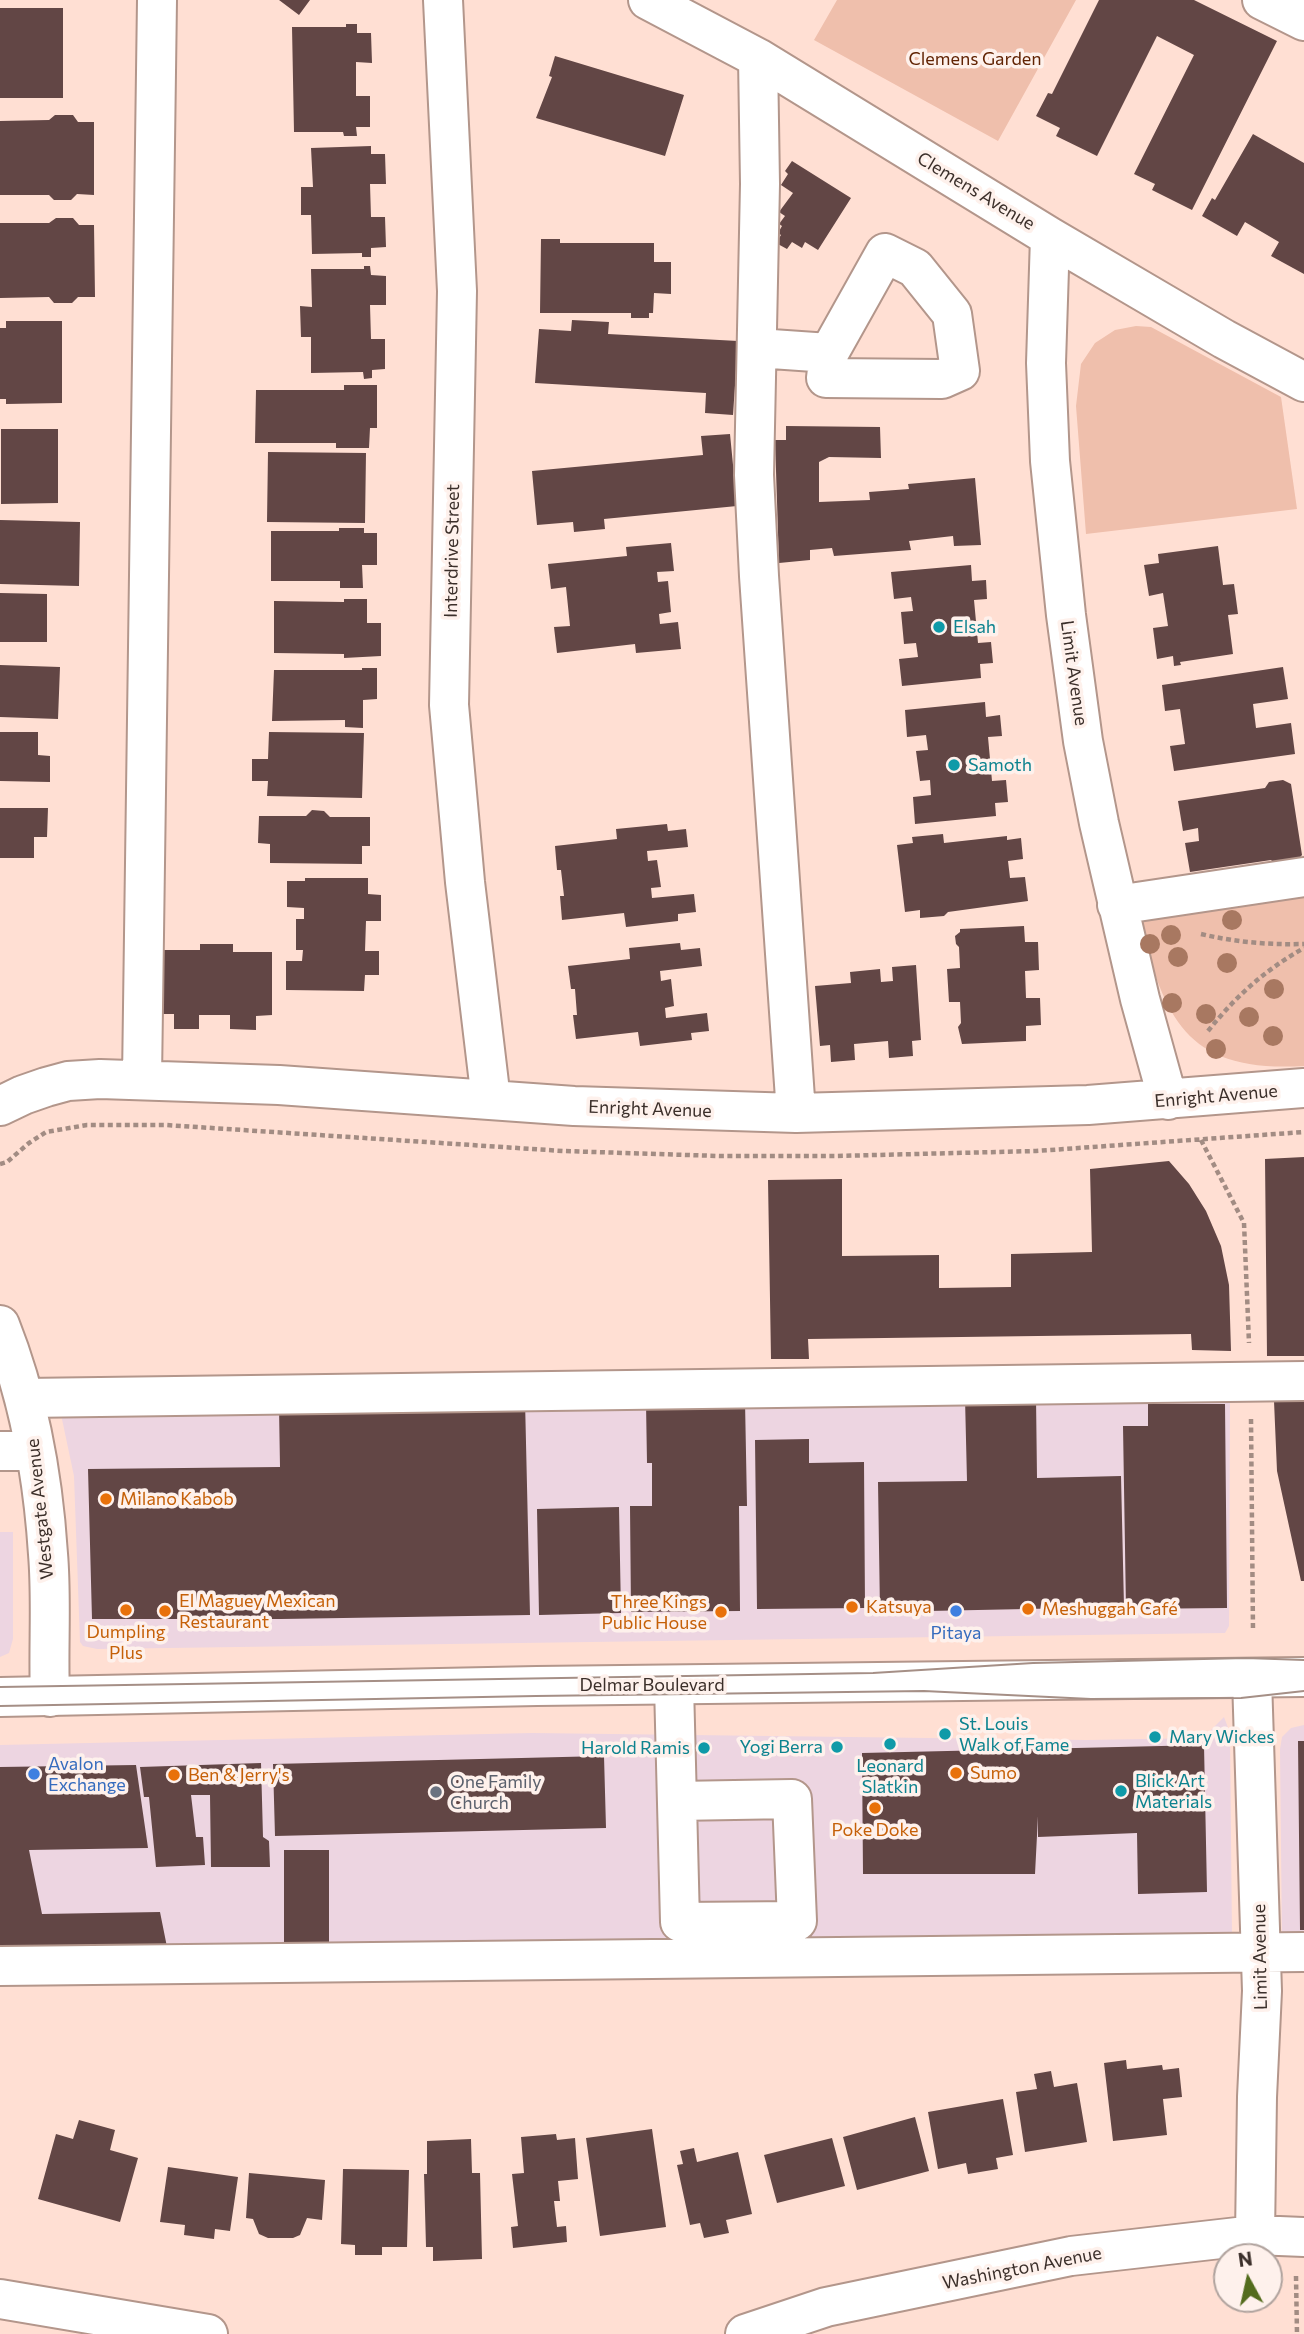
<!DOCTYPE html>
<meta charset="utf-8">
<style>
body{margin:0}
#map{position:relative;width:1304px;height:2334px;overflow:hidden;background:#ffdfd3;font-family:Commissioner,sans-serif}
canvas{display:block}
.north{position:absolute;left:1213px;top:2243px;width:70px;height:70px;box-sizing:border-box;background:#fef1ec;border:2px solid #b0a39e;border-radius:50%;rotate:352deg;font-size:19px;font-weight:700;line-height:28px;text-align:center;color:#3b2f2a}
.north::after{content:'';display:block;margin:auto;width:24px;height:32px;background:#536c1d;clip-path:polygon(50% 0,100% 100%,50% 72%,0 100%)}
</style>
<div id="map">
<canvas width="1304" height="2334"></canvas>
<div class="north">N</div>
</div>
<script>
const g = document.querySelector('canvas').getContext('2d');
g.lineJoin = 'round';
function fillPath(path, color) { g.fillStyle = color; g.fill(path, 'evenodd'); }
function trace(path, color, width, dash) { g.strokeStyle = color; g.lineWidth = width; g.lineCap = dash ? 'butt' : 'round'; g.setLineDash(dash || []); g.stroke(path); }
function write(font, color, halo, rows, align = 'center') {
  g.font = font + ' Commissioner,sans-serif'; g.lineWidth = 7; g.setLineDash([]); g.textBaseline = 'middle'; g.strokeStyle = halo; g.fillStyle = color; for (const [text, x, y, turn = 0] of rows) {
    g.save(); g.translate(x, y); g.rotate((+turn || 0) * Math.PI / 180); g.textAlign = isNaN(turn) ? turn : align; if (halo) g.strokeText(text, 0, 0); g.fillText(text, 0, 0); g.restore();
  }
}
fillPath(new Path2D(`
 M1230,1397L1229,1626L1225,1633L97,1649L83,1646L80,1642L74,1476L59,1405Z
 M0,1532H13V1639L9,1653L0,1657Z
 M1224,1717L1230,1733L1232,1938L0,1960V1745L532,1733L1087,1740L1203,1738Z
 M1304,1725V1943H1282L1280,1749L1282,1737L1291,1728Z`), '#edd5e1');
fillPath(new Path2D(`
 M837,0H1076L998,141L814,40Z
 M1136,326L1151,327L1281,397L1297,509L1086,534L1076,406L1081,364L1095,343L1115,330Z
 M1304,891V1066C1183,1073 1165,1017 1137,914Z`), '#efbfac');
fillPath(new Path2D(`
 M279,0H310L299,15Z
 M1099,0H1194L1277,41L1192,210L1152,190L1155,184L1134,174L1194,55L1157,36L1097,156L1056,136L1060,128L1036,116L1048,93L1052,94Z
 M0,8H63V98H0Z
 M346,24H357V33H371L372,63L356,62V96H370V127H356L357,136H344L343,132H294L292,27H346Z
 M555,56L684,95L665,156L536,118L552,77L549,76Z
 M55,115H73L78,122H94V195L77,194L71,200H54L49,195H0V121L49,120Z
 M1253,134L1304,163V274L1271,256L1279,242L1245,222L1237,236L1202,216L1212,198L1215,200Z
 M371,146V154H385L386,184H370L371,217H385L386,247L371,248V257H362V253L312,254L311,215H301V187H313L311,148Z
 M792,161L851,198L818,250L805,242L802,248L792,242L787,249L776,243L781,235L778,233L782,226L779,224L785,216L779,212L793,193L781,185L788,174L785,171Z
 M56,218H73L79,225H94L95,297H78L72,303H54L49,297L0,298V223H49Z
 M541,239H560V243H654V262H671V294L654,293L653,313H649V318H631V313H540Z
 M364,266H370L371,275L386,276V305H370L371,339H385V369L372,370V378L364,379L363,372L311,373V337H301L300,306L312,307L311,269H364Z
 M572,320L609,322L608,334L738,341L733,415L705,413L706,393L535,383L539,329L571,331Z
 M6,321H62V403L6,404V399H0V328H6Z
 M344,385H377V428H370L369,448H336V443H255L256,390H344Z
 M786,426L880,427L881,458L829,457L819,462V502L870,500L869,492L909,489L908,484L975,478L981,545L954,546L953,536L909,541L911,550L834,556L832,548L810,550V560L779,563L775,440H786Z
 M1,429H58V503L1,504Z
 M730,434L737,506L604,519L605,529L574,532L573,522L537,525L532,471L703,455L701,436Z
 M268,452L366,453L365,523L267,522Z
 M0,520L80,522L79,586L0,584Z
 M339,528H364V533H377V565H362L363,588H340V581H271V531H339Z
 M671,543L674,571L657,572L658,582L668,581L671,612L659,614L660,624L678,622L681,649L636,653L635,644L557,653L554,627L570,626L566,587L551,589L548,564L627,556L626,547Z
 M1218,546L1223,585L1234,584L1238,614L1228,615L1233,654L1180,662L1181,665L1174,666L1173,656L1157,659L1153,628L1168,626L1163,593L1149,596L1144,565L1159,563L1158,554Z
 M971,565L972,581L986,580L987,599L974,600L978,643L991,642L993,663L980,664L981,678L902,686L899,659L918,657L916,643L904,644L901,612L913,611L911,597L894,599L891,572Z
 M0,593L47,594V642H0Z
 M344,599H367V623H381V656L344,658V654L274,653V601L344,602Z
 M0,665L60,667L58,719L0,717Z
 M1283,667L1288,699L1253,704L1256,728L1291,723L1295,754L1174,771L1170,746L1185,744L1180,709L1165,711L1162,685Z
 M362,668H377V699L363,700V728L345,727V720L272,721L274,670H362Z
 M985,702L986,717L1000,715L1002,736L988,737L992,781L1006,780L1008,802L995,803L996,816L915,824L913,797L931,795L930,780L920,781L916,751L928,750L926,735L907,737L905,710Z
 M0,732H38V755L50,756V782L0,781Z
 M269,732L364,733L362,798L267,796L268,781H252V759H268Z
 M1283,780L1291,784L1302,855L1294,864L1278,867L1271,860L1190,872L1185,843L1199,841L1198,828L1183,831L1178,801L1265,788L1269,782Z
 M0,808H48L47,837H34V858H0Z
 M312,810L324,811L330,817H370V846H362V864L270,863V844L258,843L259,816H306Z
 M667,824L668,831L686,829L688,847L647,851L648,861L657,860L661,887L651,888L652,898L694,894L696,912L678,914V921L626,927L624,913L562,920L560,896H564L561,870H557L555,846L617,839L616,829Z
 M943,834L944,843L1007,836V840L1021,838L1023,859L1008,861L1010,878L1025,877L1028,901L948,912L944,916L920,918V910L905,912L897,845L913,843L912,837Z
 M305,878H368V894L381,895V921H366L365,951H379V975H365L364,991L286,990V961H302L303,950H296V919H304V908L287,907V881H305Z
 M1024,926L1025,942H1038L1039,970L1025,971L1026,998H1040L1041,1025L1026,1026V1041L962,1044L958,1027L961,1023L960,1002H949L947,969L960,968L959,947L956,944L955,936L960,932V929Z
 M680,943L681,950L700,948L702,966L660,971L661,981L671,979L674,1006L665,1008L666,1018L707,1013L709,1031L691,1033L692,1040L640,1046L638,1032L576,1039L573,1015H577L575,989H571L568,966L630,959L629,948Z
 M200,944H233V952H272V1015L256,1016V1030L230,1029V1015H199V1029H174V1014H160V950H200Z
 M916,965L921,1040L912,1041L913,1056L889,1058L888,1041L854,1044L855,1060L831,1062L830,1045L820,1046L815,986L851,983L850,972L880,969L881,982L893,981L892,967Z
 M1304,1157V1356H1267L1265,1159Z
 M1169,1161L1189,1184L1206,1211L1221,1246L1229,1285L1231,1351L1192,1350L1191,1334L808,1339L809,1359H771L768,1180L842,1179V1256L939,1255V1288L1011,1287V1254L1092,1252L1090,1169Z
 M1036,1397L1037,1478L1121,1476L1124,1607L880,1612L878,1482L967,1481L965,1398Z
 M525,1400L530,1615L281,1619H92L88,1469L280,1467L279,1407Z
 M1304,1400V1581H1301L1277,1471L1274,1401Z
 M745,1401L747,1506H739L740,1611L631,1612L630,1506H652V1463H647L646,1403Z
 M1148,1404H1225L1227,1608L1126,1609L1123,1426H1148Z
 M809,1439V1463L864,1462L865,1608L757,1609L755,1440Z
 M619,1507L621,1613L539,1615L537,1509Z
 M1298,1741H1304V1930H1300Z
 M1204,1745L1207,1892L1138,1894L1137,1833L1038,1837V1816L1035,1874H863L862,1753Z
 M604,1756L606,1828L275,1836L273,1764Z
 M261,1763L263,1837L269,1841L270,1867H211L210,1795H191L196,1837H203L205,1865L156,1867L149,1797H144L140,1767Z
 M136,1765L148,1848L29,1850L42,1914L160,1912L168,1952H0V1767Z
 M284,1850H329V1948H284Z
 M1126,2060L1127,2069L1162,2065L1163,2070L1179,2068L1182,2097L1163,2099L1167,2135L1113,2141L1104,2063Z
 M1051,2071L1054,2087L1077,2083L1087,2142L1025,2152L1016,2092L1037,2089L1034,2074Z
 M1003,2099L1013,2155L996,2158L998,2169L968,2174L966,2163L938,2169L928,2112Z
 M915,2117L929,2171L857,2190L843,2137Z
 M79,2120L115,2130L110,2150L138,2158L120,2222L38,2199L56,2134L73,2139Z
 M652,2129L666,2227L600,2236L586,2138Z
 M556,2134L557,2140L575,2138L578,2179L558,2181L560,2201H554L557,2227L566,2226L567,2242L513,2248L511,2227L518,2226L512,2174L524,2173L521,2137Z
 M832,2138L845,2186L777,2203L764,2155Z
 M471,2139L472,2173H480L482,2259L433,2261V2247H426L424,2174H427V2141Z
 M694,2148L697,2162L738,2152L752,2214L726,2220L729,2233L704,2238L700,2223L690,2225L677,2165L683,2164L680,2151Z
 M168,2167L238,2177L230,2231L215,2229L214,2239L184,2235L185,2225L160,2222Z
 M343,2169L409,2170L407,2247H382V2255H355V2245L341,2244Z
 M249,2173L325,2180L322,2220L307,2218L300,2235L293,2238H268L259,2234L253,2219L246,2218Z`), '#624645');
const minor = new Path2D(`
 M443,0L457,291L449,705L465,882L491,1100
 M648,0L758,58L1050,237L1224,339L1304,382
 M1262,0L1304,21
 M758,58L760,184L754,475L759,576L796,1113
 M1050,237L1046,363L1050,461L1066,615L1083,741L1099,823L1140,999L1168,1100
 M757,348L829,353L885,253L915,268L952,314L960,371L942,379L826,378L829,353
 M1117,905L1304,877
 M142,1079L157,0
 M0,1106L23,1095L46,1087L68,1081L100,1079L279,1085L574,1106L796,1113L1088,1105L1304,1088
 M0,1325C29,1398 43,1476 48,1554C52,1601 48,1649 50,1697
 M25,1398L1304,1381
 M0,1451H35
 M1252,1679L1262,1991L1257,2097L1255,2235
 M674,1685L680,1922L797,1921L792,1799L677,1801
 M0,1966L1304,1952
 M0,2299L208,2334
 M745,2334L826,2307L1071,2256L1255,2235L1304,2237`);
const major = new Path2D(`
 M0,1697L537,1686L1304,1677`);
trace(minor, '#b3968b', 42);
trace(major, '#b3968b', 42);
trace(new Path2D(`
 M1201,934C1235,942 1268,945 1304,944
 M1208,1031C1236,996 1265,970 1304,948
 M1201,1140L1244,1223L1249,1343
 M0,1164L7,1162L29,1143L46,1132L87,1125H166L563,1151L719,1156H836L1036,1151L1304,1132
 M1251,1419L1253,1631
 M1296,2276L1297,2334`), '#a28c83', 4.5, [5, 3.5]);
trace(minor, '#fff', 38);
trace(major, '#fff', 38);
trace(new Path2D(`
 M0,1687L873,1673L1033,1663L1246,1658L1304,1660
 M0,1706L536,1696L924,1691L1091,1699L1241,1698L1304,1691`), '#a58f86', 2);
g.fillStyle = '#a87861';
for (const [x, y] of [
 [1232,920],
 [1171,935],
 [1150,944],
 [1178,957],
 [1227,963],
 [1274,989],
 [1172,1003],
 [1206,1014],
 [1249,1017],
 [1273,1036],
 [1216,1049]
]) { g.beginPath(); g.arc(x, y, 10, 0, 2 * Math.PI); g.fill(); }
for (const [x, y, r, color] of [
 [939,627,7,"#0f9aa8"],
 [954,765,7,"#0f9aa8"],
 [106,1499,7,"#e8710a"],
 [852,1607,7,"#e8710a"],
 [1028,1609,7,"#e8710a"],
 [126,1610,7,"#e8710a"],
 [165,1611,7,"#e8710a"],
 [956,1611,7,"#3f7fe0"],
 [721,1612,7,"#e8710a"],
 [945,1734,7,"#0f9aa8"],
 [1155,1737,7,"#0f9aa8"],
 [890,1744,7,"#0f9aa8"],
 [837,1747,7,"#0f9aa8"],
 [704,1748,7,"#0f9aa8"],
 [956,1773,7,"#e8710a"],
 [34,1774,7,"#3f7fe0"],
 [174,1775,7,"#e8710a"],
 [1121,1791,7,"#0f9aa8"],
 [436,1792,7,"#6b7280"],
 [875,1808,7,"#e8710a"]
]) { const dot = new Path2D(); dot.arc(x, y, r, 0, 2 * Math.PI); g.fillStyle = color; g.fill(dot); trace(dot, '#fef1ec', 2.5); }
write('18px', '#612303', '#fef1ec', [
 ["Clemens Garden",975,59]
]);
write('18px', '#3b2f2a', '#fef1ec', [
 ["Clemens Avenue",976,191,31],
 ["Interdrive Street",452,551,-89],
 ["Limit Avenue",1074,673,82],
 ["Enright Avenue",1216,1096,-5],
 ["Enright Avenue",650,1109,2],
 ["Westgate Avenue",40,1509,-96],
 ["Delmar Boulevard",652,1685],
 ["Limit Avenue",1260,1957,-91],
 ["Washington Avenue",1022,2268,-11]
]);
write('18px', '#0d838f', '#fef1ec', [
 ["Elsah",953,627],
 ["Samoth",968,765],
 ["St. Louis",959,1724],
 ["Walk of Fame",959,1745],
 ["Mary Wickes",1169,1737],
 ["Yogi Berra",823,1747,"right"],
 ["Harold Ramis",690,1748,"right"],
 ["Leonard",890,1766,"center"],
 ["Slatkin",890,1787,"center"],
 ["Blick Art",1135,1781],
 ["Materials",1135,1802]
], 'left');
write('18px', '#c56008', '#fef1ec', [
 ["Milano Kabob",120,1499],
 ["El Maguey Mexican",179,1601],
 ["Restaurant",179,1622],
 ["Three Kings",707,1602,"right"],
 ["Public House",707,1623,"right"],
 ["Katsuya",866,1607],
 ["Meshuggah Café",1042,1609],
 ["Dumpling",126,1632,"center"],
 ["Plus",126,1653,"center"],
 ["Sumo",970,1773],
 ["Ben & Jerry's",188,1775],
 ["Poke Doke",875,1830,"center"]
], 'left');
write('18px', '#366cbe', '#fef1ec', [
 ["Pitaya",956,1633],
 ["Avalon",48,1764,"left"],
 ["Exchange",48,1785,"left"]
]);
write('18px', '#5b616d', '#fef1ec', [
 ["One Family",450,1782],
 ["Church",450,1803]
], 'left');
</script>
